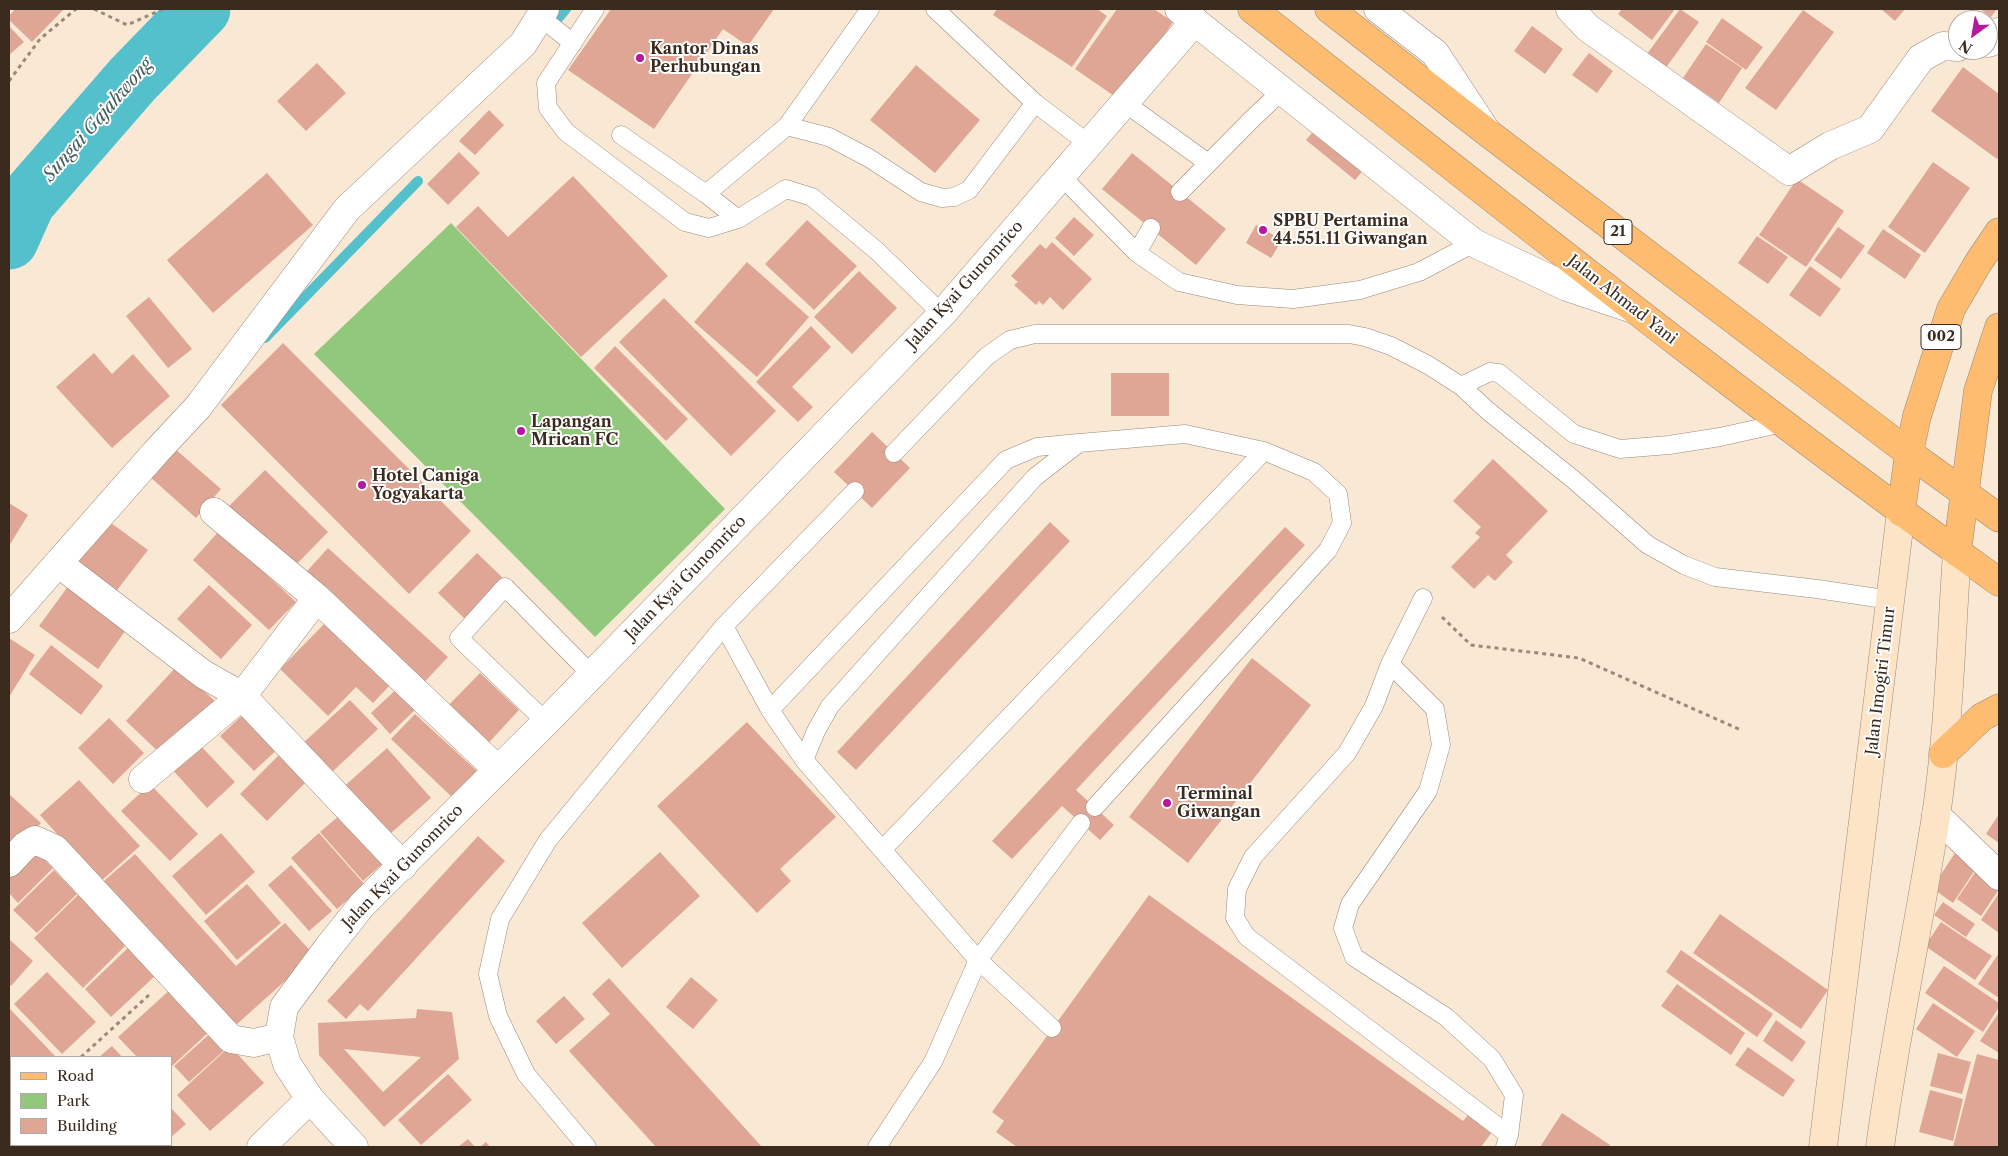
<!DOCTYPE html>
<style>
body{margin:0}
#map{position:relative;width:2008px;height:1156px;overflow:hidden;background:#f8e8d4;font-family:"Libre Caslon Text",serif}
canvas{display:block}
.frame{position:absolute;inset:0;border:10px solid #3b2a1e;pointer-events:none}
.legend{position:absolute;left:10px;top:1056px;width:162px;height:90px;box-sizing:border-box;background:#fff;border:1px solid #b1aaa5;margin:0;padding:6px 9px;list-style:none;font-size:15px;color:#3b2a1e}
.legend li{display:flex;align-items:center;gap:10px;height:25px}
.legend b{width:25px;border:1px solid #b1aaa5}
.north{position:absolute;left:1948px;top:10px;width:50px;height:50px;box-sizing:border-box;background:#fff;border:1px solid #b1aaa5;border-radius:50%;rotate:212deg;font-size:14px;font-weight:700;line-height:20px;text-align:center;color:#3b2a1e}
.north::after{content:'';display:block;margin:auto;width:18px;height:22px;background:#b5179e;clip-path:polygon(50% 0,100% 100%,50% 72%,0 100%)}
</style>
<div id="map">
<canvas width="2008" height="1156"></canvas>
<div class="frame"></div>
<ul class="legend">
<li><b style="height:6px;background:#fdbc70"></b>Road</li>
<li><b style="height:14px;background:#91c87b"></b>Park</li>
<li><b style="height:14px;background:#e0a695"></b>Building</li>
</ul>
<div class="north">N</div>
</div>
<script>
const g = document.querySelector('canvas').getContext('2d');
g.lineJoin = 'round';
function fillPath(path, color) { g.fillStyle = color; g.fill(path, 'evenodd'); }
function trace(path, color, width, dash) { g.strokeStyle = color; g.lineWidth = width; g.lineCap = dash ? 'butt' : 'round'; g.setLineDash(dash || []); g.stroke(path); }
function write(font, color, halo, rows, align = 'center') {
  g.font = font + ' "Libre Caslon Text",serif'; g.lineWidth = 4; g.setLineDash([]); g.textBaseline = 'middle'; g.strokeStyle = halo; g.fillStyle = color; for (const [text, x, y, turn = 0] of rows) {
    g.save(); g.translate(x, y); g.rotate((+turn || 0) * Math.PI / 180); g.textAlign = isNaN(turn) ? turn : align; if (halo) g.strokeText(text, 0, 0); g.fillText(text, 0, 0); g.restore();
  }
}
fillPath(new Path2D(`
 M451,223L725,509L595,637L314,354Z`), '#91c87b');
trace(new Path2D(`
 M549,29L566,9
 M265,338L418,181`), '#53c0cc', 10);
trace(new Path2D(`
 M9,240L26,202L133,79L201,9`), '#53c0cc', 59);
fillPath(new Path2D(`
 M15,9H64L32,42L9,20V16Z
 M611,9H774L748,46L723,29L654,129L568,70Z
 M997,9H1097L1107,16L1072,67L993,15Z
 M1117,9H1154L1173,22L1120,100L1075,69Z
 M1622,9H1675L1652,40L1618,14Z
 M1680,9L1699,22L1665,69L1647,54Z
 M1881,9H1905L1895,21Z
 M1980,9H1997L1991,17Z
 M1803,10L1834,32L1776,110L1745,88Z
 M1722,18L1763,47L1746,70L1706,42Z
 M9,26L24,42L9,55Z
 M1532,26L1563,49L1545,74L1514,51Z
 M1706,44L1742,68L1719,103L1683,78Z
 M1589,53L1613,71L1597,93L1572,75Z
 M317,63L346,93L306,131L277,101Z
 M916,65L980,120L935,173L870,120Z
 M1963,67L1999,94V156L1997,159L1931,111Z
 M489,110L504,125L475,155L459,141Z
 M1317,127L1366,167L1355,180L1306,140Z
 M459,152L480,173L448,205L427,184Z
 M1132,153L1226,229L1196,265L1102,189Z
 M1933,162L1970,188L1925,253L1888,227Z
 M267,173L313,225L213,313L167,260Z
 M573,176L668,276L581,357L456,227L478,206L508,237Z
 M1797,179L1844,211L1806,267L1759,235Z
 M1074,217L1094,235L1074,256L1055,238Z
 M807,220L857,266L814,310L765,264Z
 M1256,225L1282,240L1271,258L1246,243Z
 M1838,227L1865,246L1841,279L1814,260Z
 M1883,229L1921,255L1905,279L1867,253Z
 M1757,236L1788,257L1768,284L1738,263Z
 M1052,242L1092,279L1063,310L1050,297L1043,305L1039,301L1036,305L1014,285L1018,282L1011,276L1040,244L1046,249Z
 M747,262L809,317L757,377L694,322Z
 M1810,266L1841,289L1820,317L1789,295Z
 M859,271L897,308L852,354L814,317Z
 M149,297L192,349L168,368L126,316Z
 M664,298L776,411L731,456L619,342Z
 M811,326L831,347L792,387L813,407L798,422L756,382Z
 M283,343L471,531L409,594L221,405Z
 M615,346L688,419L666,441L594,368Z
 M94,353L112,374L133,354L170,396L112,448L56,387Z
 M1111,373H1169V416H1111Z
 M872,432L910,468L872,508L834,472Z
 M174,448L221,489L196,518L149,476Z
 M1493,459L1548,511L1506,555L1513,562L1495,581L1488,575L1474,589L1451,567L1480,537L1475,533L1481,527L1453,501Z
 M265,470L328,532L289,572L226,509Z
 M9,503L28,515L9,546Z
 M107,520L148,550L114,594L74,564Z
 M1050,522L1070,541L856,770L837,752Z
 M1285,527L1305,545L1076,790L1114,825L1100,840L1062,806L1012,859L992,841Z
 M219,531L296,602L269,630L193,560Z
 M328,548L448,657L418,689L299,580Z
 M477,553L505,580L466,620L438,593Z
 M69,585L128,627L98,669L39,626Z
 M209,585L252,625L221,659L177,619Z
 M330,618L395,680L373,703L356,687L328,716L280,669Z
 M9,638L35,655L9,697Z
 M51,645L103,686L81,715L29,674Z
 M1252,658L1311,705L1188,863L1129,817Z
 M177,666L217,703L165,758L126,721Z
 M480,673L519,710L482,750L442,712Z
 M403,683L422,703L390,734L371,713Z
 M350,700L378,729L330,774L302,744Z
 M248,710L281,746L254,771L220,736Z
 M415,714L478,772L453,798L391,739Z
 M109,718L144,753L113,784L78,748Z
 M747,722L836,817L780,869L791,881L757,913L657,806Z
 M198,743L235,782L207,808L171,768Z
 M387,748L431,798L383,840L339,791Z
 M282,752L309,779L267,821L240,794Z
 M79,780L140,846L100,882L40,815Z
 M150,784L198,834L170,861L121,811Z
 M9,794L41,823L9,859Z
 M346,810L389,858L363,881L320,832Z
 M1999,814V843L1986,834Z
 M221,833L255,872L206,915L172,876Z
 M319,833L365,885L337,909L291,858Z
 M478,836L505,861L368,1011L360,1004L346,1019L327,1001Z
 M31,846L53,868L18,903L9,893V869Z
 M660,852L700,896L622,968L582,923Z
 M1955,853L1977,867L1953,903L1932,888Z
 M135,854L236,966L285,923L314,955L227,1033L97,887Z
 M291,865L332,911L309,931L268,885Z
 M54,870L77,894L37,933L13,910Z
 M1976,871L1999,889L1981,916L1957,899Z
 M247,884L281,923L237,960L204,921Z
 M1999,893V933L1981,920Z
 M79,894L128,943L83,988L34,938Z
 M1149,895L1463,1121L1468,1115L1492,1132L1481,1147L1449,1146L1448,1147H1017L996,1132L1004,1121L992,1112Z
 M1943,902L1975,924L1966,937L1934,915Z
 M1720,914L1828,990L1801,1029L1693,953Z
 M1941,922L1992,956L1975,980L1925,946Z
 M9,939L33,961L11,986L9,984Z
 M130,946L157,974L111,1017L85,989Z
 M1681,950L1773,1014L1757,1037L1666,972Z
 M1999,953V998L1978,984Z
 M1944,966L1999,1003V1007L1983,1032L1925,993Z
 M47,972L96,1022L62,1054L14,1004Z
 M691,977L718,1000L693,1029L666,1007Z
 M609,978L762,1147H656L569,1051L610,1014L592,994Z
 M1677,984L1745,1033L1731,1055L1661,1006Z
 M173,987L212,1029L171,1067V1057H137L118,1037Z
 M564,996L585,1019L556,1044L536,1021Z
 M1933,1003L1975,1031L1957,1057L1916,1029Z
 M9,1008L56,1057H11V1060L9,1058Z
 M417,1009L452,1012L459,1059L384,1127L319,1055L318,1023L416,1018ZM344,1049L421,1057L383,1092Z
 M1999,1012V1053L1980,1041Z
 M1776,1020L1806,1042L1792,1062L1763,1041Z
 M214,1030L229,1046L189,1082L174,1066Z
 M112,1046L122,1057H99Z
 M230,1046L264,1083L210,1131L177,1095Z
 M1748,1047L1795,1080L1783,1097L1735,1065Z
 M1938,1053L1971,1062L1962,1094L1930,1086Z
 M1977,1054L1999,1060V1147H1953Z
 M9,1063L11,1066V1112L9,1114Z
 M448,1074L472,1100L421,1145L398,1120Z
 M1930,1090L1963,1099L1953,1141L1919,1132Z
 M171,1108L186,1124L171,1137Z
 M1562,1113L1610,1145L1609,1147H1540Z
 M11,1130V1145H52L54,1147H9V1132Z
 M468,1139L475,1147H458Z
 M486,1142L490,1147H480Z
 M61,1145H100L97,1147H63Z
 M108,1145H150L152,1147H105Z`), '#e0a695');
const service = new Path2D(`
 M595,9L546,83L548,108L566,132L685,222L709,228L738,219L786,189L812,197L877,251L942,314
 M935,9L1035,103L1089,144
 M540,17L573,43
 M1125,103L1208,163
 M787,126L870,9
 M621,135L706,194L738,219
 M1061,176L1137,253L1179,282L1237,295L1293,299L1360,290L1419,272L1474,243
 M1180,192L1253,118L1283,90
 M706,194L787,126L829,137L869,158L921,192L942,198L954,197L969,190L1035,103
 M1137,253L1151,228
 M1461,386L1490,372L1499,373L1574,434L1620,449L1669,445L1720,437L1783,423
 M894,453L987,356L1010,340L1035,334H1349L1365,337L1391,346L1428,365L1461,386L1488,411L1574,480L1648,545L1684,565L1715,577L1817,589L1891,600
 M1423,598L1390,664L1374,706L1347,753L1253,857L1237,889L1235,918L1247,937L1509,1135L1505,1147
 M724,626L770,710L804,760L978,960L1052,1028
 M1390,664L1435,709L1441,745L1428,791L1350,904L1343,928L1354,957L1446,1017L1492,1059L1514,1095L1509,1135
 M770,710L1006,460L1037,447L1079,443
 M546,722L459,638L505,587L592,675
 M804,760L816,731L830,706L1035,477L1079,443L1185,434L1264,451L1314,472L1338,494L1342,523L1328,550L1095,807
 M882,850L1264,451
 M587,1147L526,1074L498,1016L488,974L500,919L548,840L724,626L855,491
 M877,1147L933,1062L978,960L1081,823`);
const minor = new Path2D(`
 M1570,9L1588,28L1789,171L1830,146L1870,129L1921,58L1943,46L1958,47
 M1988,43L1991,42L1999,32
 M214,512L317,598L498,770
 M58,563L203,674L242,696L403,866
 M9,619L156,452L198,407L347,209L523,44L545,9
 M143,779L242,696L317,598
 M1936,815L1999,876
 M9,863L25,846L35,840L55,849L231,1039L254,1043L279,1037
 M261,1147L310,1099
 M354,1147L310,1099L287,1064L279,1037L284,1007L327,949L362,905L546,722L942,314L1195,21`);
const tertiary = new Path2D(`
 M1179,9L1474,243L1567,287L1630,308
 M1378,9L1435,53L1485,129`);
const secondary = new Path2D(`
 M1823,1147L1901,512
 M1880,1147C1895,1036 1919,926 1936,816C1949,729 1951,640 1957,552`);
const primary = new Path2D(`
 M1901,512L1909,453L1917,416L1951,309L1978,263L1999,232
 M1957,552L1978,391L1999,327`);
const trunk = new Path2D(`
 M1252,9C1499,203 1744,400 1999,582
 M1329,9L1488,133L1909,453L1999,518
 M1943,754L1982,717L1999,708`);
trace(service, '#9a8979', 19);
trace(minor, '#9a8979', 29);
trace(tertiary, '#9a8979', 29);
trace(secondary, '#9a8979', 29);
trace(primary, '#9a8979', 29);
trace(trunk, '#9a8979', 29);
trace(new Path2D(`
 M94,9L127,25L163,9
 M9,81L40,39L76,9
 M1442,617L1471,645L1579,658L1741,730
 M81,1057L149,995
 M9,1123L11,1121`), '#9a8979', 3, [4, 4]);
trace(service, '#fff', 18);
trace(minor, '#fff', 28);
trace(tertiary, '#fff', 28);
trace(secondary, '#fee4c6', 28);
trace(primary, '#fdbc70', 28);
trace(trunk, '#fdbc70', 28);
for (const [x, y, r, color] of [
 [640,58,5,"#b5179e"],
 [1263,230,5,"#b5179e"],
 [521,431,5,"#b5179e"],
 [362,485,5,"#b5179e"],
 [1167,803,5,"#b5179e"]
]) { const dot = new Path2D(); dot.arc(x, y, r, 0, 2 * Math.PI); g.fillStyle = color; g.fill(dot); trace(dot, '#fff', 2); }
for (const [x, y, w] of [
 [1618,232,28],
 [1941,337,40]
]) { const box = new Path2D(); box.roundRect(x - w / 2, y - 12.5, w, 25, 4); g.fillStyle = '#fff'; g.fill(box); trace(box, '#3b2a1e', 1); }
write('bold 15px', '#3b2a1e', null, [
 ["21",1618,232],
 ["002",1941,337]
]);
write('bold 16px', '#3b2a1e', '#fff', [
 ["Kantor Dinas",650,49],
 ["Perhubungan",650,67],
 ["SPBU Pertamina",1273,221],
 ["44.551.11 Giwangan",1273,239],
 ["Lapangan",531,422],
 ["Mrican FC",531,440],
 ["Hotel Caniga",372,476],
 ["Yogyakarta",372,494],
 ["Terminal",1177,794],
 ["Giwangan",1177,812]
], 'left');
write('16px', '#3b2a1e', '#fff', [
 ["Jalan Kyai Gunomrico",965,285,-48],
 ["Jalan Ahmad Yani",1622,300,38],
 ["Jalan Kyai Gunomrico",686,578,-46],
 ["Jalan Imogiri Timur",1881,681,-83],
 ["Jalan Kyai Gunomrico",403,867,-46]
]);
write('italic 18px', '#435e5b', '#fff', [
 ["Sungai Gajahwong",98,120,-49]
]);
</script>
